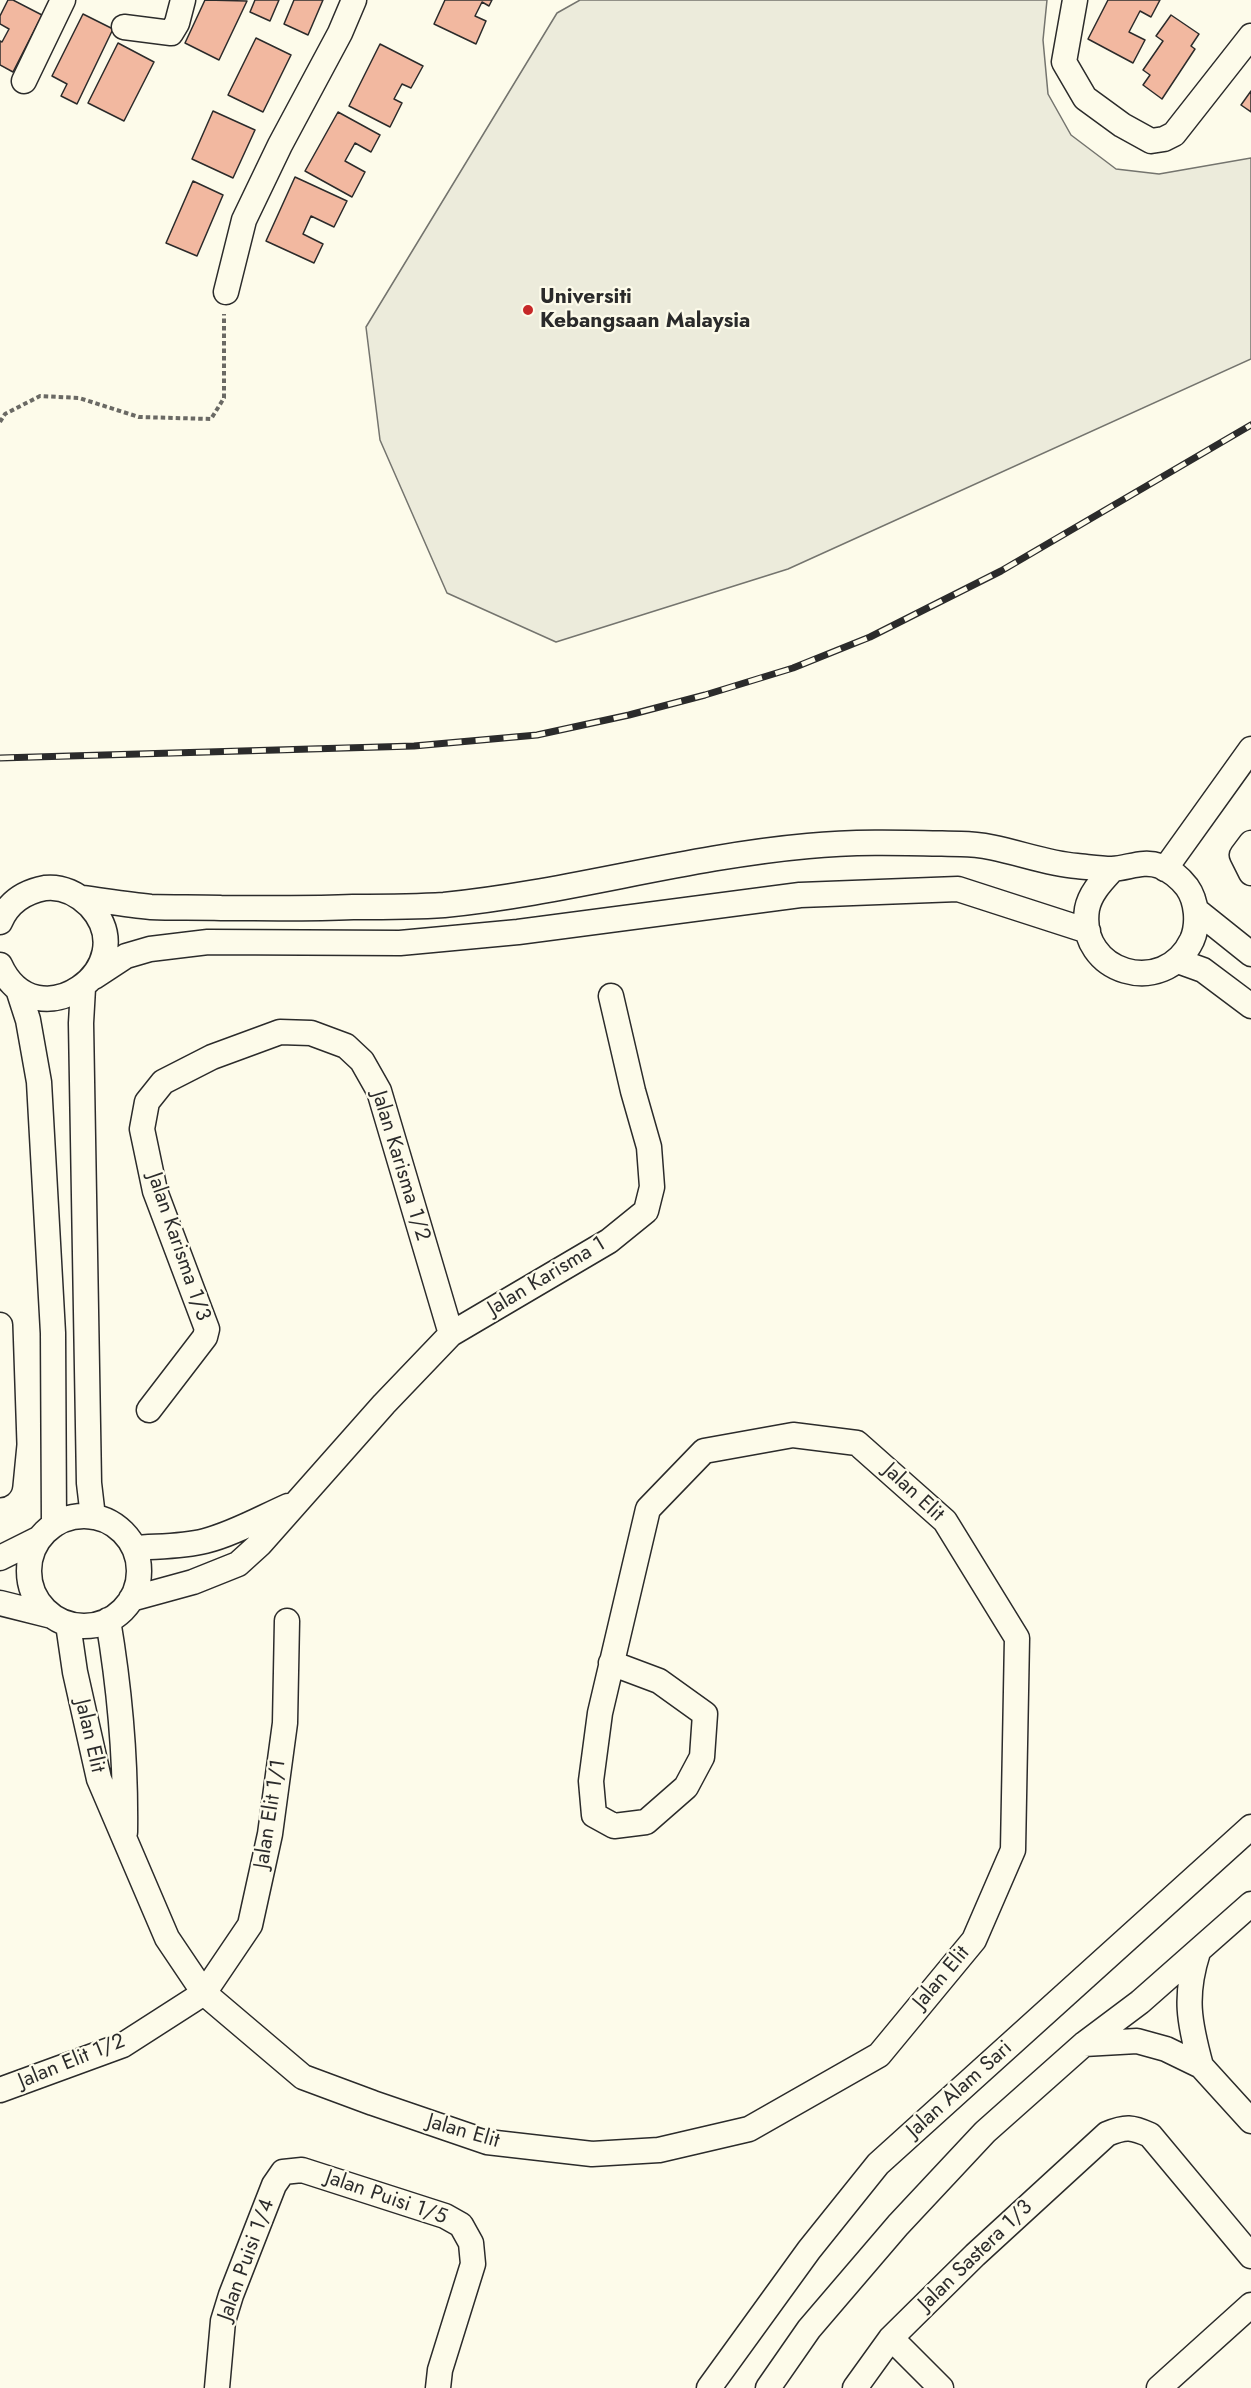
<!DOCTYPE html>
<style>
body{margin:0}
canvas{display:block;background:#fdfbea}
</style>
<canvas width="1251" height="2388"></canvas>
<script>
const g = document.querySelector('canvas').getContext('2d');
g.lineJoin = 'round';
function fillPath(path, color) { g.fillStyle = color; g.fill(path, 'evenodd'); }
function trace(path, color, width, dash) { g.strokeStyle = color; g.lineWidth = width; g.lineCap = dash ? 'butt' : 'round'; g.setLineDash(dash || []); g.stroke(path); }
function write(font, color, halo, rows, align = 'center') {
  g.font = font + ' Jost,sans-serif'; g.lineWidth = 4.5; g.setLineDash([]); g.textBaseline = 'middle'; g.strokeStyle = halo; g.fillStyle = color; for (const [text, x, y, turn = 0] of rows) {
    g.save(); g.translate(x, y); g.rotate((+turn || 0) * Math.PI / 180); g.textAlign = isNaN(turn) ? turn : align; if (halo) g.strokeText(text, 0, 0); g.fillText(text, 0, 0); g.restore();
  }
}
const green = new Path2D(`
 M580,0H1047L1043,40L1048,94L1071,135L1116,169L1159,174L1251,158V359L788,569L556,642L447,593L380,440L366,327L557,13Z`);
fillPath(green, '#ecebdb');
trace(green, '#74746e', 1.5);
const building = new Path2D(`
 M8,0H13L42,15L13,72L0,65V41L2,42L9,29L0,24V16Z
 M205,0L247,1L219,60L185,43Z
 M255,0H279L270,21L250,12Z
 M294,0H323L308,35L284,24Z
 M445,0H492L489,6L482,2L475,16L486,21L476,44L434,24Z
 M1108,0H1160L1151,17L1140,11L1129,32L1145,40L1133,63L1088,39Z
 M83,14L113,29L77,104L61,96L67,84L52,76Z
 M1171,15L1199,34L1191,46L1195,49L1162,99L1143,85L1150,75L1143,70L1163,41L1156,36Z
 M256,38L291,55L263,112L228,95Z
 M118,43L154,62L124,121L88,103Z
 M380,44L423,66L411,88L402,84L394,99L402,103L390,127L349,106Z
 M1251,91V112L1241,105Z
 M213,111L255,130L233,178L192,159Z
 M338,112L380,135L371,152L355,143L345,161L365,172L352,197L305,171Z
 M295,177L347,201L334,227L311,216L303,234L323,244L314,263L266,241Z
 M193,181L223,195L197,256L166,243Z`);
fillPath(building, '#f2b8a0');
trace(building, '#2b2b2b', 1.5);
const minor = new Path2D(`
 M1075,0L1064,62L1085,98L1122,125L1151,141L1164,139L1174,134L1251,36
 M124,27L171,33L177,23L183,0
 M24,81L63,0
 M226,292L244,220L280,145L340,33L354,0
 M1251,843L1242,855L1251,873
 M1165,869L1251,749
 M82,898C105,901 128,905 151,907C174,908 198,907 221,908C265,908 309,909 353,907C383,907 414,907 444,905C566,893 685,857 808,846C859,841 910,843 961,844C1000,844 1038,863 1077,866C1088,867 1101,869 1112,869C1129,868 1143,860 1160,866C1170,870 1180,878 1187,887C1197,901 1199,924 1192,940C1164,999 1077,973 1087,909C1090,893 1102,881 1113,869
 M1196,910L1251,954
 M0,922C8,903 24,892 45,888C62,886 78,894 90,906C146,967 36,1044 0,965
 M1178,961L1203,970L1251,1006
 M94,977L126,956L150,949L208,942L400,943L518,932L800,895L958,889L1088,931
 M83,988L81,1023L89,1483L93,1517
 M18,989L28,1020L39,1082L53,1333L54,1525
 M0,1325L4,1444L0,1485
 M149,1410L205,1337L207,1329L155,1191L142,1129L147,1102L163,1082L212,1057L280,1032L311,1033L346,1046L362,1061L379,1091L451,1334
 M29 1571a55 55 0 1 1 110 0a55 55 0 1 1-110 0Z
 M134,1548C157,1546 182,1547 205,1541C233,1534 261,1518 288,1506
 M0,1558L40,1538
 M131,1599L193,1582L238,1564L260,1544L384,1404L451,1334L609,1241L646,1211L652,1187L649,1147L633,1091L611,996
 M0,1603L52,1616
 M108,1620C120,1691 126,1760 125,1832
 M68,1624L75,1672L99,1779L167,1938L204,1993L303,2077L373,2103L487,2142L592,2154L659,2150L749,2129L879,2055L974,1940L1013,1850L1017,1638L945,1521L857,1443L793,1435L704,1451L648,1509L600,1713L591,1781L594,1815L614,1826L646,1822L686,1787L702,1757L705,1714L659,1681L611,1663
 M1198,1952C1184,1996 1189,2022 1201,2066
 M1084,2044L1137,2041L1166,2049L1201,2066L1251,2121
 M0,2090L123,2045L204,1993L250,1925L270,1834L285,1723L287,1621
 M891,2338L941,2388
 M217,2388L223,2321L231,2295L274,2185L283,2172L302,2170L445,2216L461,2225L471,2243L473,2264L440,2370L438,2388
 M709,2388L809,2250L878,2164L1251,1827
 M768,2388L809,2329L898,2225L985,2132L1084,2044L1140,2002L1251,1904
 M855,2388L891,2338L975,2255L1107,2134C1126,2126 1132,2127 1150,2135L1251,2256
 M1159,2388L1251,2305`);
trace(minor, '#2b2b2b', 27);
trace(new Path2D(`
 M0,422L5,414L40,396L79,398L139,417L211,419L224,398V314`), '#6a6964', 4, [4.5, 3]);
trace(minor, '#fdfbea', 24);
const rail = new Path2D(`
 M0,758L414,746L537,735L629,715L705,695L793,668L870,637L1001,571L1251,425`);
trace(rail, '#2b2b2b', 7);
trace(rail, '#fdfbea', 4.5, [14]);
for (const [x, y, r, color] of [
 [528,310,6,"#c62828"]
]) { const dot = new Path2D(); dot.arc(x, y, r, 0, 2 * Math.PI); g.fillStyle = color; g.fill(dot); trace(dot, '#fdfbea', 2); }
write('bold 21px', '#2b2b2b', '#fdfbea', [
 ["Universiti",540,298],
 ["Kebangsaan Malaysia",540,322]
], 'left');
write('21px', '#2b2b2b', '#fdfbea', [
 ["Jalan Karisma 1/2",400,1166,73],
 ["Jalan Karisma 1/3",178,1247,71],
 ["Jalan Karisma 1",547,1277,-31],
 ["Jalan Elit",913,1493,43],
 ["Jalan Elit",89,1736,77],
 ["Jalan Elit 1/1",271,1814,-81],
 ["Jalan Elit",942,1978,-50],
 ["Jalan Elit 1/2",72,2062,-22],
 ["Jalan Alam Sari",960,2090,-42],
 ["Jalan Elit",463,2132,16],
 ["Jalan Puisi 1/5",386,2198,19],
 ["Jalan Sastera 1/3",976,2256,-44],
 ["Jalan Puisi 1/4",247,2260,-70]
]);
</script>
